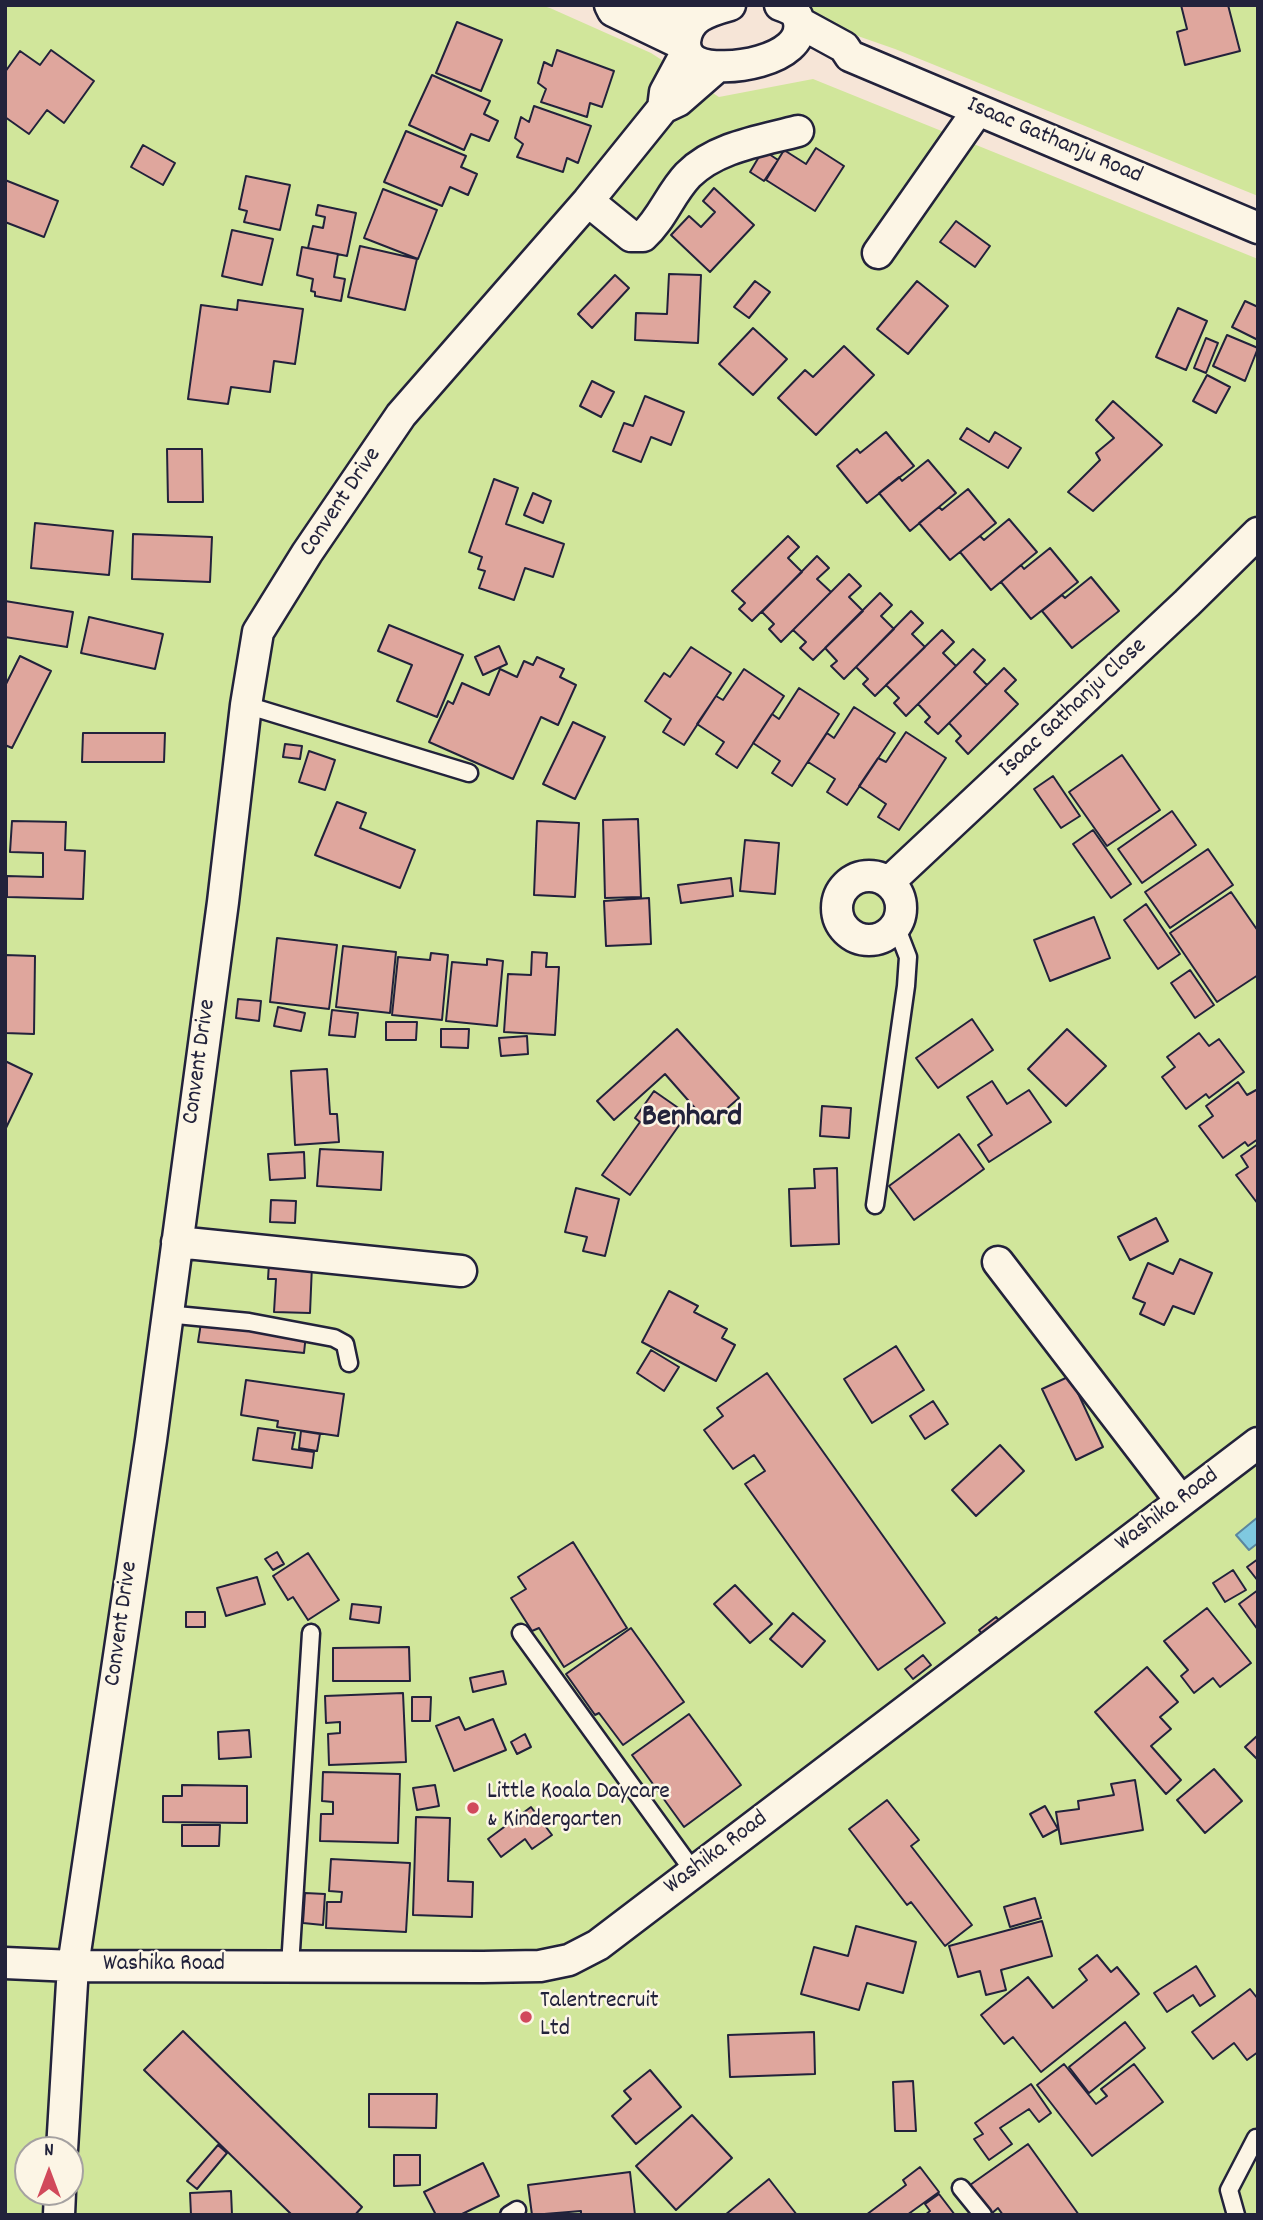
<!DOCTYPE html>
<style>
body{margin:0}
#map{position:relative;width:1263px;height:2220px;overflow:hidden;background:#f6e5d7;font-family:Dekko,sans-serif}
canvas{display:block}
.frame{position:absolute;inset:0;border:7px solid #22223b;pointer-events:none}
.north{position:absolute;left:14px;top:2136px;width:70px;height:70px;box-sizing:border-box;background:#fcf5e5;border:2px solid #a5a1a1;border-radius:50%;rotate:0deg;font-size:19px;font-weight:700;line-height:28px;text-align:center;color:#22223b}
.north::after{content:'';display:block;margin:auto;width:24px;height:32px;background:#d1495b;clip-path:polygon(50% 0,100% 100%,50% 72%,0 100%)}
</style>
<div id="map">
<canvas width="1263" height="2220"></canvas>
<div class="frame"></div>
<div class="north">N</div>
</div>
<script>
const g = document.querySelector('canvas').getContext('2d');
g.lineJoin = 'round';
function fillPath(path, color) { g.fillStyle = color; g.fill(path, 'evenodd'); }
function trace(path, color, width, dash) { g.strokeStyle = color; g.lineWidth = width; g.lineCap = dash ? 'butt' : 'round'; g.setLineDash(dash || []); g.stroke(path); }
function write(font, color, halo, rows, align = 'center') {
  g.font = font + ' Dekko,sans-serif'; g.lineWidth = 5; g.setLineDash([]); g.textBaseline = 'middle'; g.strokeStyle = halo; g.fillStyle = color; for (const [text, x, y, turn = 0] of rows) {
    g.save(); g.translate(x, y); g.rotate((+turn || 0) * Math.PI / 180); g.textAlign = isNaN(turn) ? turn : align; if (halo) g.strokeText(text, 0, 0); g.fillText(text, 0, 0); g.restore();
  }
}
fillPath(new Path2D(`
 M5,5H540L550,8L651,53L719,97L813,79L1258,259V2215H5ZM28,2150H70V2192H28Z
 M769,5H1258V196L895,49Z`), '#d1e69b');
const water = new Path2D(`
 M1258,1517V1543L1249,1550L1236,1535Z`);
fillPath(water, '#7fc9e0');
trace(water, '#5a869e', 2);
const building = new Path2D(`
 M1181,5H1228L1240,51L1185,65L1177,32L1187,29Z
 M457,22L502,40L481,91L436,73Z
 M51,50L94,81L64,123L47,110L29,134L5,117V72L20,51L40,65Z
 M557,50L614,71L602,107L590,103L587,117L541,102L546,89L538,83L544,62L552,66Z
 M432,75L490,101L484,114L498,121L489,141L471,134L464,150L409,125Z
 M534,106L591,126L578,163L567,158L563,172L517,157L523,144L515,138L521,117L529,122Z
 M406,131L466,156L461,167L477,174L468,195L450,187L442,206L384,182Z
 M143,145L175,163L163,185L131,167Z
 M816,148L844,166L815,211L766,180L784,150L806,164Z
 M763,150L778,160L764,181L750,172Z
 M246,176L290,185L280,230L244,222L247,211L239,209Z
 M5,180L58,201L44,237L5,222Z
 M714,188L754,225L710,272L671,235L689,216L701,227L715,212L703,201Z
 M383,189L437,210L418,259L364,238Z
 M318,205L356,213L347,256L308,248L313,226L323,228L325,217L316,215Z
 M956,221L990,246L975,267L940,242Z
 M232,230L273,239L262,285L222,276Z
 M360,246L417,259L405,310L348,297Z
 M302,247L338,254L334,277L345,279L341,301L315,296V292L311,291L313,279L297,275Z
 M669,274L701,275L698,343L635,340L636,313L667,314Z
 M615,275L629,288L592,328L578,314Z
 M755,281L770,292L749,318L734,307Z
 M917,281L948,306L908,354L877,329Z
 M238,300L303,309L295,364L274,361L270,392L231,387L228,404L188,399L201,305L237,310Z
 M1245,301L1258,307V340L1232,327Z
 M1178,308L1207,321L1186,370L1156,357Z
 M753,328L787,359L753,395L719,364Z
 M1227,335L1258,348L1245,381L1213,366Z
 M1206,338L1218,343L1206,373L1194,368Z
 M844,346L874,375L816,435L778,398L805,370L813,377Z
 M1207,375L1230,387L1216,413L1193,401Z
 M592,381L614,392L601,417L580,406Z
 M645,396L684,412L671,445L651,437L641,462L613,451L624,423L633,426Z
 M1113,401L1162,445L1093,511L1068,492L1100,460L1096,453L1114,438L1096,420Z
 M967,428L989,442L995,432L1021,448L1008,468L960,439Z
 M886,432L914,466L867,503L837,466L857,449L860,453Z
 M167,449H202L203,502H168Z
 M928,460L956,493L910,531L879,493L899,477L902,481Z
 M494,479L518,488L506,524L564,544L553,577L525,568L514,600L479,588L485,571L478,569L482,557L469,552Z
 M968,489L996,523L950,560L919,523L939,507L942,510Z
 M533,493L551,501L543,523L524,515Z
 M1009,519L1037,552L991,590L960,552L980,536L984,540Z
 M35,523L113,531L109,575L31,568Z
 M133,534L212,537L210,582L132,579Z
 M788,536L799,547L788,558L802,572L752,621L739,609L745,603L732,591Z
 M1050,548L1078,582L1031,619L1001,582L1021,565L1024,569Z
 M817,556L829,568L817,579L831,592L781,642L769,629L774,624L762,612Z
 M849,574L861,586L849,597L863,611L813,660L800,648L806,642L793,630Z
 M1091,577L1119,611L1072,648L1042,611L1062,595L1065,598Z
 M880,593L892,605L881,616L894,629L844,679L831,666L837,661L825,648Z
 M5,601L73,612L67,647L5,637Z
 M911,611L923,623L912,634L925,647L875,696L863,684L868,679L856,667Z
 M89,617L163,634L155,669L81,653Z
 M389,625L463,655L437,717L397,701L412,665L378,651Z
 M942,630L954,642L943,653L956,666L906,716L894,703L899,698L886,685Z
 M499,646L507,664L483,675L475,657Z
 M691,647L731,673L684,745L663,732L671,719L645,701L664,673L670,677Z
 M973,649L985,660L974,672L987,685L938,734L925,722L930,717L918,704Z
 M20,656L51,671L12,748L5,745V686Z
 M537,657L564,669L560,677L576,685L558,725L541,717L513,779L429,742L448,701L453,704L462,683L489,695L500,669L517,677L524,661L533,665Z
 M1004,668L1016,680L1005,691L1018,704L968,754L956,741L961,736L949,723Z
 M744,669L784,696L737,768L716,754L724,742L697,724L716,696L723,700Z
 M799,688L839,714L792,786L772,773L780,761L753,743L772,714L779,719Z
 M854,707L895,733L847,805L827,792L835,779L808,762L827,733L834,738Z
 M573,722L605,737L575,799L543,784Z
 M906,732L946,758L899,830L878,817L886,804L859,786L878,758L886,762Z
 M83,733H165L164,762H82Z
 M285,744L302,746L300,759L283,757Z
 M309,751L335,760L325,790L299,782Z
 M1122,755L1160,810L1107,846L1069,792Z
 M1053,776L1080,816L1061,828L1034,789Z
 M337,802L366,813L360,828L415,850L400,888L315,855Z
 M1172,811L1196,845L1142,883L1118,849Z
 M638,819L641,897L605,898L603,820Z
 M12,821L66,822L65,850L85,851L83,899L7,897V876L43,877V853L10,852Z
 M537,821L579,823L575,897L534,895Z
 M1093,830L1131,884L1111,898L1073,844Z
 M745,840L779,843L775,894L740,891Z
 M1208,849L1233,885L1170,928L1145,892Z
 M731,878L733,896L681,903L678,885Z
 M1231,892L1258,931V975L1217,1002L1170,933Z
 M649,898L651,944L606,946L604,901Z
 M1146,904L1180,954L1158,969L1124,920Z
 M1094,917L1110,958L1050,981L1034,940Z
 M277,938L337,945L329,1009L270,1002Z
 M343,946L396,952L390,1013L336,1007Z
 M532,952L547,953L546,967H559L555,1035L504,1032L508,974L531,975Z
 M431,953L448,955L442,1020L392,1015L398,957L430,960Z
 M5,955L35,956L34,1034L5,1033Z
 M487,959L503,961L497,1026L446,1021L452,962L487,965Z
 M1190,970L1214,1005L1195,1018L1171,983Z
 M238,999L261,1001L259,1021L236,1018Z
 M278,1007L305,1013L301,1031L274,1026Z
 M332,1010L358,1013L355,1037L329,1035Z
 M972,1019L993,1050L938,1088L916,1058Z
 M386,1022H417L416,1040H386Z
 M441,1029H469L468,1048L441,1047Z
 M677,1029L739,1098L709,1124L665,1074L614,1120L597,1101Z
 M1067,1029L1106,1066L1066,1106L1028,1069Z
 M1199,1033L1209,1046L1219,1039L1244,1072L1209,1098L1206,1094L1186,1109L1162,1077L1175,1067L1167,1057Z
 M527,1036L528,1054L501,1056L499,1038Z
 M5,1061L32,1074L5,1130Z
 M327,1069L330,1114H337L339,1142L295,1145L291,1071Z
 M992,1081L1007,1104L1029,1090L1051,1122L989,1162L978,1145L992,1135L967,1097Z
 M1238,1082L1247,1095L1258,1089V1139L1248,1146L1245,1142L1223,1158L1199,1126L1213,1116L1206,1106Z
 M654,1091L687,1114L630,1195L602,1175L640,1122L635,1118Z
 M822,1106L851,1108L849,1138L820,1136Z
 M959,1134L984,1169L914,1220L889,1186Z
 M1258,1144V1204L1236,1175L1248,1167L1241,1156Z
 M320,1149L383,1152L381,1190L317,1186Z
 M304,1152L305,1178L270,1180L268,1154Z
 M837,1168L839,1244L791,1246L789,1189L815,1188L814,1169Z
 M576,1188L619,1199L605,1256L583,1251L587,1237L565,1232Z
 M271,1200L296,1201L295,1223L270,1222Z
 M1156,1218L1168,1241L1130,1260L1118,1237Z
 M1180,1259L1212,1273L1194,1314L1173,1306L1164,1325L1140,1314L1145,1303L1133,1298L1148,1263L1173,1274Z
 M269,1263L312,1265L310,1313L274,1312L276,1279H268Z
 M669,1291L698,1306L694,1312L727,1329L722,1338L735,1345L716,1381L642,1342Z
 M201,1323L306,1334L304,1353L198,1342Z
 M896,1346L924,1390L872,1423L844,1379Z
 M651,1350L679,1367L664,1391L637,1373Z
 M767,1373L945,1623L878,1670L745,1484L765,1471L754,1455L733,1469L704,1430L723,1416L717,1408Z
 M1070,1376L1103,1447L1076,1460L1042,1389Z
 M246,1380L344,1394L338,1436L277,1427L278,1421L241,1415Z
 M933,1401L948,1424L925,1439L910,1416Z
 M258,1428L295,1433L292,1449L314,1452L312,1468L253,1460Z
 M301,1431L320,1434L317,1451L299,1448Z
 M1000,1445L1024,1471L976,1516L952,1490Z
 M573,1542L627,1628L564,1667L539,1628L532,1631L511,1598L526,1589L518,1577Z
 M277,1552L284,1564L273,1570L265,1559Z
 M308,1553L339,1600L308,1620L293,1597L288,1600L273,1576Z
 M1258,1559V1581L1247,1567Z
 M1233,1570L1246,1590L1225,1602L1213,1583Z
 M257,1577L265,1604L226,1616L217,1588Z
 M735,1585L772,1624L750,1643L714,1604Z
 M1258,1590V1630L1239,1604Z
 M352,1604L381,1607L379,1623L350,1619Z
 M1207,1608L1251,1663L1220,1687L1213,1678L1194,1693L1181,1676L1188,1670L1164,1641Z
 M186,1612H205V1627H186Z
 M793,1613L825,1641L802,1667L770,1639Z
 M996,1617L1005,1627L987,1641L979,1630Z
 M631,1628L684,1702L623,1745L599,1713L595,1715L566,1674Z
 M409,1647L410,1681H333V1648Z
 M923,1655L931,1665L913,1679L905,1669Z
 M1147,1667L1178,1702L1160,1717L1171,1729L1151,1746L1181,1780L1166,1794L1095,1712Z
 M503,1671L506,1684L473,1692L470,1678Z
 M403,1693L406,1762L329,1765L328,1734L340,1733V1722L326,1723L325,1696Z
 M412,1697H431L430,1721H412Z
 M689,1714L741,1785L684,1827L632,1755Z
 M459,1717L465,1730L493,1719L506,1750L454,1771L436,1726Z
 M249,1730L251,1757L219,1759L218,1732Z
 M525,1734L531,1747L517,1754L511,1742Z
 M1258,1735V1760L1245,1747Z
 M1214,1769L1242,1801L1205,1833L1177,1800Z
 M323,1772L400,1774L398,1843L320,1841L321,1814H333V1802L322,1801Z
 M1135,1780L1143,1830L1061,1844L1056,1812L1079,1809L1078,1801L1114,1795L1111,1784Z
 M182,1785L247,1786V1823L163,1822V1796H182Z
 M435,1785L439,1806L417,1810L413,1788Z
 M887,1800L919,1840L911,1846L972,1925L945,1946L911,1902L907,1905L849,1829Z
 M1045,1806L1058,1829L1043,1837L1030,1814Z
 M531,1807L552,1835L532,1849L525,1839L501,1857L488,1839Z
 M416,1817L450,1818L448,1881L473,1882L472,1917L413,1915Z
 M182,1825H220L219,1846H182Z
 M331,1859L410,1863L406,1932L326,1928L327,1902H341L342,1892L329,1891Z
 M305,1893L325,1894L323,1925L303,1923Z
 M1035,1898L1041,1918L1010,1927L1004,1907Z
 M1042,1921L1052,1956L1001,1970L1006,1990L986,1995L980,1971L958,1977L949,1946Z
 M856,1926L916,1942L903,1993L867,1983L859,2010L801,1994L814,1947L848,1956Z
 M1097,1955L1111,1972L1117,1967L1139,1994L1041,2072L1013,2037L1004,2044L981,2015L1028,1977L1053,2008L1087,1980L1079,1969Z
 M1196,1966L1215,1996L1200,2006L1193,1995L1167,2012L1154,1993Z
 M1250,1989L1258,1999V2052L1247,2060L1234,2043L1213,2059L1192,2032Z
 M1125,2022L1145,2048L1089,2093L1069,2067Z
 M183,2031L362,2207L355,2215H292L144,2070Z
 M814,2032L815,2074L730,2077L728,2035Z
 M1064,2064L1096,2104L1107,2096L1101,2089L1134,2064L1163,2102L1092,2156L1037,2085Z
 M650,2070L681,2107L636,2144L612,2116L631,2099L624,2091Z
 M913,2081L916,2131H895L893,2082Z
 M1031,2084L1051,2113L1039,2122L1029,2109L1000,2128L1012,2144L989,2160L974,2139L983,2134L975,2123Z
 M369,2094H437L436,2128L369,2127Z
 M692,2115L732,2158L676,2210L636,2166Z
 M1028,2144L1079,2215H1003L998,2208L991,2214L970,2185Z
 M218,2145L227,2153L197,2189L187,2181Z
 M394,2155H420V2185L394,2186Z
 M483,2163L499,2196L460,2215H436L424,2192Z
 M920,2167L939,2192L907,2215H866L906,2185L903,2180Z
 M630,2172L635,2215H581V2211L532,2215L528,2185Z
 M769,2179L797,2215H725Z
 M231,2191L232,2215H191L190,2193Z
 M939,2194L955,2215H925L930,2211L925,2204Z`);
fillPath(building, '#dfa69d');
trace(building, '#22223b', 2);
const lane = new Path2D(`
 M246,705L469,773
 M875,1205L906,986L908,957L896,926
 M166,1314L249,1322L334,1338L345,1344L349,1363
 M521,1633L694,1872
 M290,1966L311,1633
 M961,2188L983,2215
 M509,2215L517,2210
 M1236,2215L1229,2190L1256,2138`);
const street = new Path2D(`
 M610,5L613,11L684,45
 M645,5L698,18
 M730,5C719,8 708,11 699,17C684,28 678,53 697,62C722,74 806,61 799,22C797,11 789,8 780,5
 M800,23L844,47L850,56
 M850,56L1258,228
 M663,108L665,92L686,53
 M588,201L631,236H643C662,219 670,194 688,175C716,147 760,141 798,131
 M878,253L978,110
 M837 908a32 32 0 1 1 64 0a32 32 0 1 1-64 0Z
 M889,882L1187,603L1258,533
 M177,1242L461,1271
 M998,1262L1181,1501
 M5,1963L73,1966L483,1967L540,1966L569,1960L598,1945L1258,1443
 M62,2150L73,1966L151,1440L223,902L246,705L258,632L307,553L401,415L588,201L663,108L678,101L717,67
 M59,2215L60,2192`);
trace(lane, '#22223b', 21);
trace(street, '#22223b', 35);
trace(lane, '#fcf5e5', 16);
trace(street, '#fcf5e5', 30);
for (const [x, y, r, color] of [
 [473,1808,7,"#d1495b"],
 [526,2017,7,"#d1495b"]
]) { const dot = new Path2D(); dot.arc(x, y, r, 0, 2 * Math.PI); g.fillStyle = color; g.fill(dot); trace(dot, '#fcf5e5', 2.5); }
write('24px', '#22223b', '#fcf5e5', [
 ["Isaac Gathanju Road",1054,142,23],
 ["Convent Drive",342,503,-56],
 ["Isaac Gathanju Close",1074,709,-43],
 ["Convent Drive",201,1062,-82],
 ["Washika Road",1168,1511,-37],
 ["Convent Drive",123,1624,-82],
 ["Washika Road",717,1854,-37],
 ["Washika Road",164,1966]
]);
write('24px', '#22223b', '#fcf5e5', [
 ["Little Koala Daycare",487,1794],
 ["& Kindergarten",487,1822],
 ["Talentrecruit",540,2003],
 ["Ltd",540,2031]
], 'left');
write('bold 32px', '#22223b', '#fcf5e5', [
 ["Benhard",692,1120]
]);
</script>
